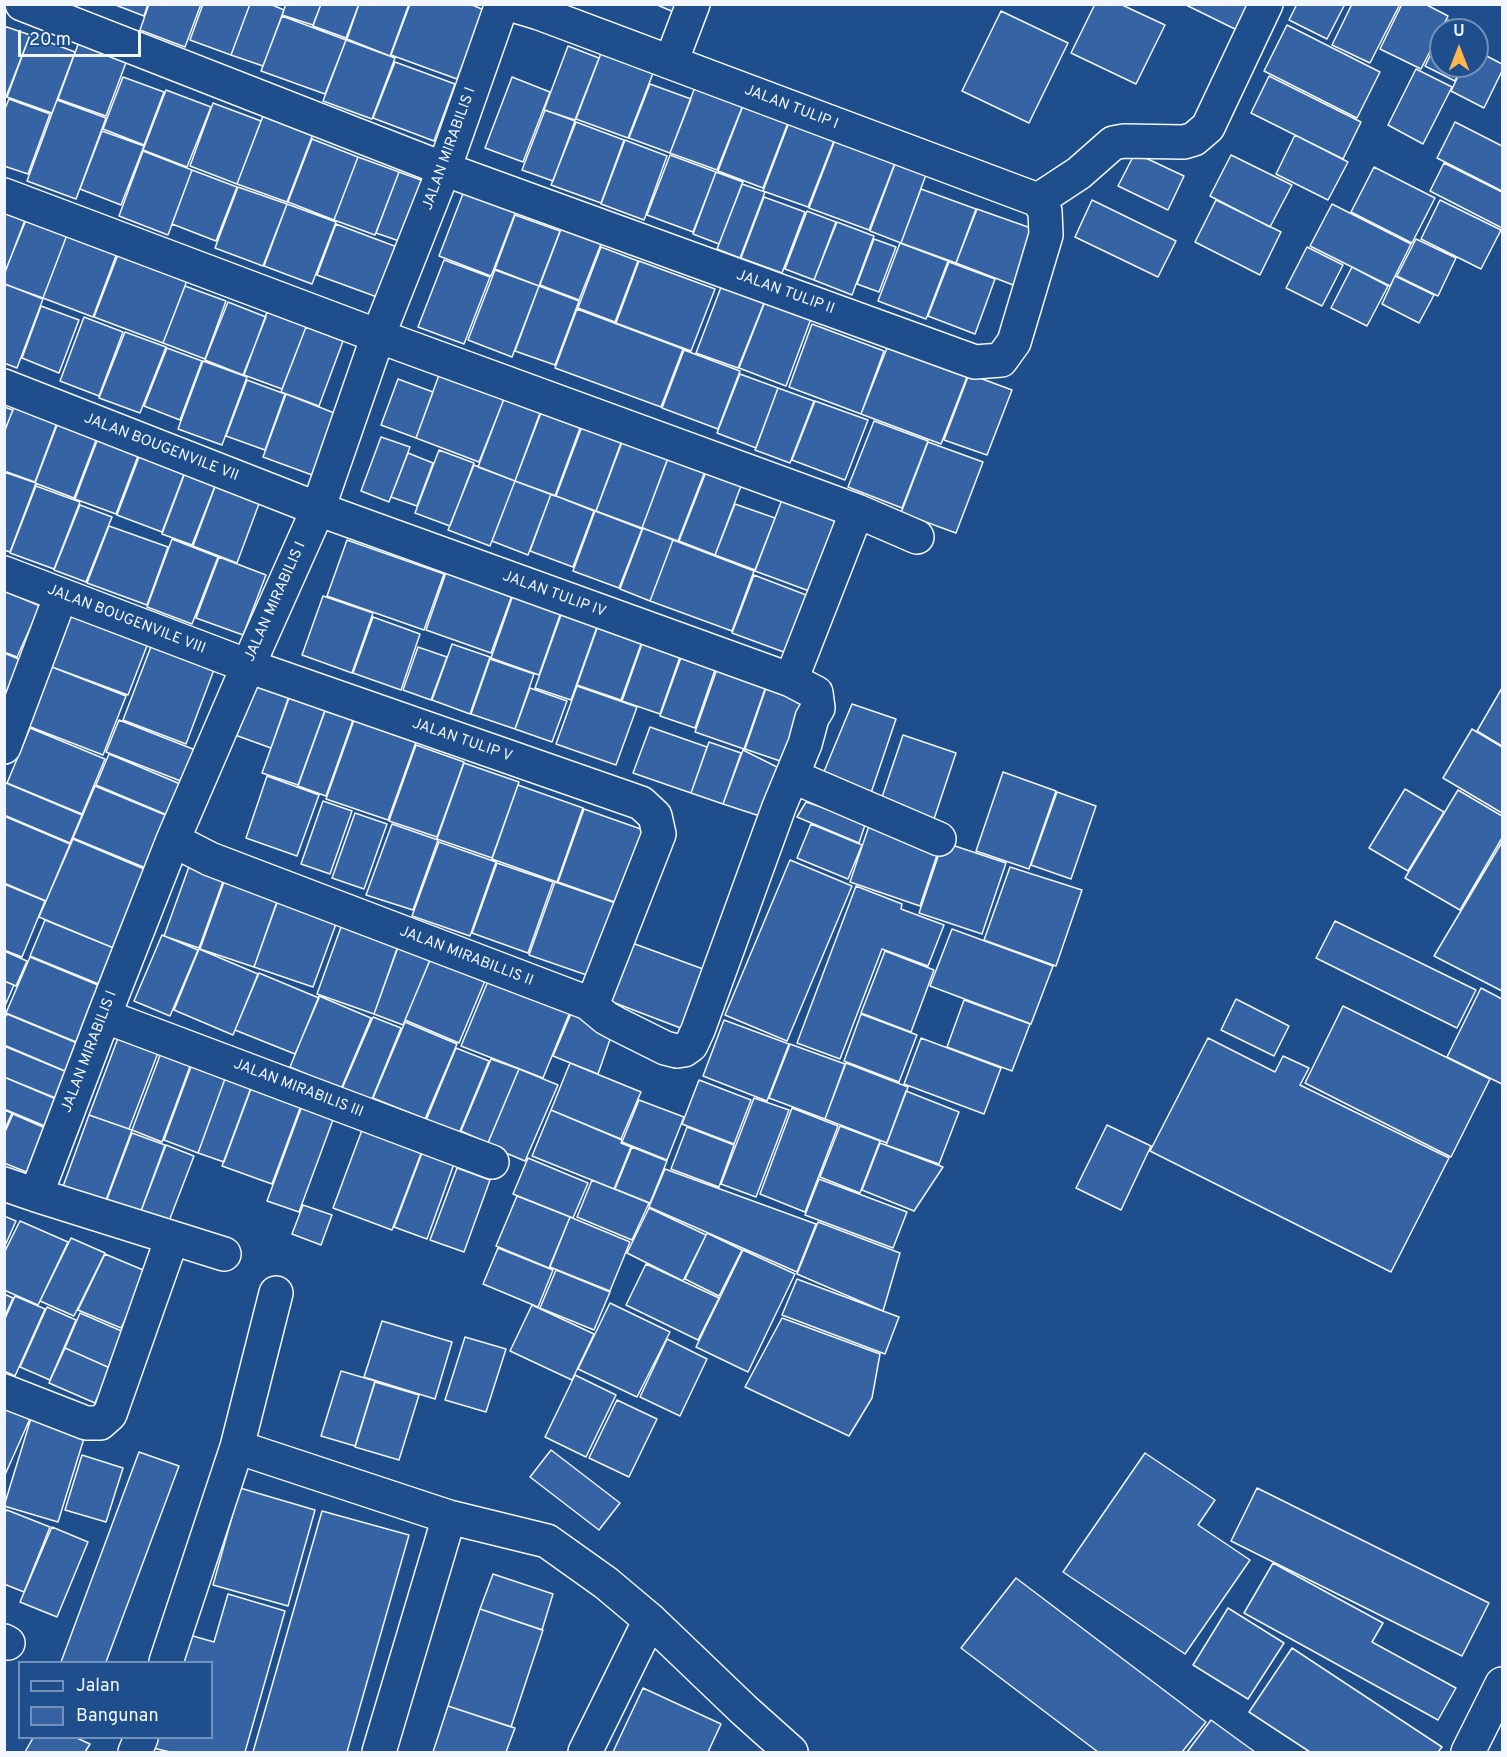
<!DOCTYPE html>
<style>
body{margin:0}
#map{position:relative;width:1507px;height:1757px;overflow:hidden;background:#1f4e8c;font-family:Overpass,sans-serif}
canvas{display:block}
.frame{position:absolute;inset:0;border:6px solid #f2f6ff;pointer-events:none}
.legend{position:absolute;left:18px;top:1661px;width:195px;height:78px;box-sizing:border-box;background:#1f4e8c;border:2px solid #7391ba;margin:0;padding:8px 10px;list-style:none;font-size:18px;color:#f2f6ff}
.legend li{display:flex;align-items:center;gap:12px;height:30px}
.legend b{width:30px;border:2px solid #7391ba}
.north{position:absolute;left:1429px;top:18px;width:60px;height:60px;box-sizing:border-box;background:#1f4e8c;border:2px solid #7391ba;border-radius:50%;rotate:0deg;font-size:16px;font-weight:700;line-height:24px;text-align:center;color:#f2f6ff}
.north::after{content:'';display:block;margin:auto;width:21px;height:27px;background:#ffb74d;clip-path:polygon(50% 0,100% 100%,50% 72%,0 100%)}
.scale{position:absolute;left:18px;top:30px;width:123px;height:27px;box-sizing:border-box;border:3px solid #f2f6ff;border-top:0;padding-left:8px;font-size:18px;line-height:21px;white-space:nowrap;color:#f2f6ff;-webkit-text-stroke:4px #1f4e8c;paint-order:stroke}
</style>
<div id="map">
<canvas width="1507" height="1757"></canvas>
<div class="frame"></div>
<ul class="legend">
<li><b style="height:8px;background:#1f4e8c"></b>Jalan</li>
<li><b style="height:16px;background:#3563a3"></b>Bangunan</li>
</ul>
<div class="north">U</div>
<div class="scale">20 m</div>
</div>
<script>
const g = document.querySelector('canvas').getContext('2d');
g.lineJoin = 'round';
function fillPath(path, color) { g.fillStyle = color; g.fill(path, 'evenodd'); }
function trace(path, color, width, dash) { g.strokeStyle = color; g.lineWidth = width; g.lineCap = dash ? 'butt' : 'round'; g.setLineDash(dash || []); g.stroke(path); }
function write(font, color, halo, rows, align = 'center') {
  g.font = font + ' Overpass,sans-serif'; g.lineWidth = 4.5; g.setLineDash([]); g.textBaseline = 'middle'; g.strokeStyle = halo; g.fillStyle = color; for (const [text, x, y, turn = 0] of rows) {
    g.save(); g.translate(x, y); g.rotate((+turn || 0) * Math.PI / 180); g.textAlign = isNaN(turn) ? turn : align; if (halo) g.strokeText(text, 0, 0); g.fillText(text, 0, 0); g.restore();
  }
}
const building = new Path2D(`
 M113,4H148L144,16Z
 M149,4H201L185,47L140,30Z
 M203,4H250L231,55L190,40Z
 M250,4H270L284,10L263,66L231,55Z
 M286,4H321L313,25L282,15Z
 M321,4H359L346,38L313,26Z
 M359,4H409L390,56L347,39Z
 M410,4H470L484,10L457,79L391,55Z
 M655,4H688L683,16Z
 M1095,4H1120L1165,25L1136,84L1071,53Z
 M1184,4H1254L1241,32Z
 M1297,4H1345L1327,39L1289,20Z
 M1352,4H1400L1370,63L1332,45Z
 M1402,4H1425L1448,16L1421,69L1380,49Z
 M1001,11L1068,43L1029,123L962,91Z
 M282,16L346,40L325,94L261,71Z
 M1448,20L1468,30H1443Z
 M1287,25L1380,72L1357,118L1264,71Z
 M4,26L30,35L6,97L4,96Z
 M1441,34V66H1462L1455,81L1425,66Z
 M30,35L75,52L52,113L7,97Z
 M346,40L395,58L372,119L323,101Z
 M79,42L127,60L106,116L58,99Z
 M568,46L599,58L575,120L544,110Z
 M603,48L655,68L628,138L576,119Z
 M1477,51L1502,64V71L1484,108L1451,91L1463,66H1477Z
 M395,62L455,84L434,141L373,118Z
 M1416,69L1452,87L1423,144L1388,125Z
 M1269,76L1361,122L1343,159L1251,113Z
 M123,77L164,92L144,145L103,129Z
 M512,77L550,92L523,162L485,148Z
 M650,84L691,99L670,153L629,138Z
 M695,87L743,105L717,170L670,153Z
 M166,90L211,107L187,167L143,150Z
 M9,99L50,114L28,174L4,166V111Z
 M57,100L106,118L76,199L27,181Z
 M213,103L261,121L237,184L190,166Z
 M744,103L789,120L763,188L718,171Z
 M545,110L575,121L553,181L522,170Z
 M263,116L313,134L287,202L237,184Z
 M790,120L835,138L808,207L763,191Z
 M576,122L624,140L601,203L551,185Z
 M1455,122L1502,146V191L1437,158Z
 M102,131L144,146L121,205L80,189Z
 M1295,135L1348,162L1328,200L1276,174Z
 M312,139L358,157L334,220L288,202Z
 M625,140L667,156L644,220L601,204Z
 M835,140L895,163L869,230L809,208Z
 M143,151L192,170L168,235L119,216Z
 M1135,153L1184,176L1168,210L1118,186Z
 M670,155L716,172L693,232L647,215Z
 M1231,155L1292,185L1270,227L1210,196Z
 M358,157L399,172L375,235L334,220Z
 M896,161L927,172L901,243L870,231Z
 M1444,163L1502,192V228L1430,191Z
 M1374,167L1435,198L1412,243L1351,212Z
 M192,170L237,187L216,241L172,224Z
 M399,172L429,183L405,243L376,233Z
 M716,172L743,182L719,244L693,234Z
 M742,184L765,192L740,258L717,249Z
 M238,187L287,204L263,266L215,248Z
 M921,189L976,209L956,263L901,243Z
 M464,191L516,211L491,276L439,256Z
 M764,197L805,212L782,273L741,258Z
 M1092,200L1176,241L1158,277L1075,237Z
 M1216,200L1281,232L1260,275L1195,242Z
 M1440,200L1501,230L1481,269L1421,239Z
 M287,204L336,222L312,284L264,266Z
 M1332,204L1411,244L1390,286L1310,246Z
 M977,209L1042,232L1021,288L956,263Z
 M807,211L836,222L814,280L785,269Z
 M4,212L25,220L4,275Z
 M515,215L560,231L539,286L495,269Z
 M26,220L67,235L43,298L4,284V274Z
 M837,222L874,236L852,295L814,280Z
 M336,224L397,247L377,297L317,275Z
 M561,229L601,244L579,300L540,285Z
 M67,235L117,253L93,317L43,298Z
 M874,239L896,247L879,292L857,284Z
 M1416,239L1456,258L1438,296L1397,276Z
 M900,243L948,261L926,319L878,301Z
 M601,247L638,261L615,322L578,308Z
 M1307,247L1343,265L1322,306L1286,288Z
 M119,252L188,278L163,343L94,317Z
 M444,260L490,277L464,344L418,327Z
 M639,261L715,289L691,351L616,323Z
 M949,262L995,279L975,334L928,316Z
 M1352,267L1388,286L1367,326L1331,308Z
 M495,270L539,286L512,357L468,340Z
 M1395,276L1434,295L1419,323L1382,304Z
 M723,282L766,298L738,368L696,353Z
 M5,284L43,299L17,368L4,363Z
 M185,286L226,301L205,359L163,343Z
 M539,286L579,301L555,365L515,351Z
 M766,299L812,316L786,386L739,368Z
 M228,302L266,317L243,375L205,360Z
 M41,306L79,320L59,373L22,358Z
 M577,309L683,349L661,407L555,368Z
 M267,312L306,327L282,389L244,375Z
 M84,317L123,332L99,396L60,381Z
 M812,324L884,351L861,414L789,387Z
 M306,327L343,341L319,406L281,392Z
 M125,332L166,347L140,413L99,398Z
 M167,348L202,361L180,420L144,406Z
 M887,348L967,377L941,444L861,414Z
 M684,350L740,371L718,429L662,408Z
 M203,361L247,377L222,445L178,429Z
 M740,374L778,388L756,448L717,433Z
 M969,374L1012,390L987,455L944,440Z
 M439,375L504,399L479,462L416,438Z
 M398,379L433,392L416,438L381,425Z
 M247,380L285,394L265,450L226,436Z
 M778,388L814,401L790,463L755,450Z
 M286,394L347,418L323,479L263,457Z
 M505,396L542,410L515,481L478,467Z
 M815,401L868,420L845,480L792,460Z
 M15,404L58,420L35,482L4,471V433Z
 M4,407L13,410L4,432Z
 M540,413L580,428L555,496L515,481Z
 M59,420L98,435L74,498L35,483Z
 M874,421L928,441L902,508L848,487Z
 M583,424L622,440L596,511L556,496Z
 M100,433L141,448L116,514L75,499Z
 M381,437L410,447L389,502L361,491Z
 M624,437L669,455L642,528L596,511Z
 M928,442L983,462L956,533L901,513Z
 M144,444L189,461L162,532L117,515Z
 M439,450L474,463L450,526L415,513Z
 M408,453L433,463L417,506L391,497Z
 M670,453L707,466L678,541L642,528Z
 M474,465L515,481L490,546L448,530Z
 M186,470L217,481L192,545L162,534Z
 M4,472L36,483L10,552L4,550Z
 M706,472L741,486L715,555L679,541Z
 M219,476L263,493L237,563L193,546Z
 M515,481L551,494L528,555L492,541Z
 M36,486L80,502L54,569L10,553Z
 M551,494L594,511L573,567L530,551Z
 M783,497L848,522L820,595L755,571Z
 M735,504L775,518L755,570L715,555Z
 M80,505L112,517L86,582L54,570Z
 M595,511L642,529L619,588L573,571Z
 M109,526L168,547L147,605L87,583Z
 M643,528L673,540L650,601L620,589Z
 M172,539L218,557L192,624L147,607Z
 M347,540L444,574L424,630L327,596Z
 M673,540L754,571L732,631L650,601Z
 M219,557L266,575L243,635L196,618Z
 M449,564L515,587L491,653L426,630Z
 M754,575L814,598L792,655L732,633Z
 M4,591L40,606L17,657L4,652Z
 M513,595L561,612L539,675L491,658Z
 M323,596L373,613L352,673L302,655Z
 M73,610L150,638L128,695L52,667Z
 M562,612L598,624L571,700L535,688Z
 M373,617L420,634L401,690L353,673Z
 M600,620L644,636L621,700L577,685Z
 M155,636L218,659L186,744L123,720Z
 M644,638L682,651L660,714L622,701Z
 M452,644L490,657L470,714L432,700Z
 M418,647L447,657L431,700L403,690Z
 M683,652L717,664L695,728L660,716Z
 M4,653L21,660L4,699Z
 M490,659L534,674L515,729L471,714Z
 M52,667L126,696L103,755L28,726Z
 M717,669L766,686L744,749L695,732Z
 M253,684L289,696L271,748L235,735Z
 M767,685L812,711L789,764L745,749Z
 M577,686L637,707L616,765L556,744Z
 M530,688L567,701L552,742L515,729Z
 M1502,688V746L1477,731Z
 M289,698L325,710L298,785L262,773Z
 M852,704L896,719L871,793L823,774Z
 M325,711L353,720L326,796L298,786Z
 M119,720L203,753L191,785L106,752Z
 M354,720L416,742L388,820L326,799Z
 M650,727L707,747L691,793L633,773Z
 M30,728L105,759L82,814L7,783Z
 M1472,729L1502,747V813L1443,778Z
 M903,735L956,753L931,828L878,809Z
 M709,742L741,753L723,804L691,793Z
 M416,745L464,762L437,837L389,821Z
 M743,750L785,771L769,819L723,804Z
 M109,754L185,786L172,817L96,785Z
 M464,763L519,782L492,858L437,839Z
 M1003,772L1056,791L1029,869L976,851Z
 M267,776L319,795L297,856L246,838Z
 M6,783L82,815L70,843L4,815V787Z
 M518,785L583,808L557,882L492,859Z
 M95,786L175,819L153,871L73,838Z
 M1405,789L1444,812L1408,871L1369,848Z
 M1458,790L1502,816V838L1460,910L1405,878Z
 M1057,792L1096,806L1071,879L1031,865Z
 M323,801L352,811L330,874L301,864Z
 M806,802L866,822L859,843L797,817Z
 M584,809L652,833L626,906L558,882Z
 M355,813L387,824L364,889L332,878Z
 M4,816L70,844L46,901L4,883Z
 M872,817L939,849L920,906L850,882Z
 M392,824L438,840L413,910L366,895Z
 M811,824L862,845L848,879L797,858Z
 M73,839L149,871L116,949L39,917Z
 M439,842L496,862L470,936L412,916Z
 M943,842L1006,863L982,934L919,913Z
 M1502,842V991L1434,956Z
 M790,860L852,886L787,1041L725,1015Z
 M497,863L553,882L528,953L472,933Z
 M190,864L225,876L199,948L164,936Z
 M1010,867L1082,890L1056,966L984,940Z
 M224,882L278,900L254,967L200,949Z
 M555,882L627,907L601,980L529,955Z
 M4,884L45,901L22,957L4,950Z
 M856,886L902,904L901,909L944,925L928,966L882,949L840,1059L797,1043Z
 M280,893L340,913L313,987L254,967Z
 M345,916L402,936L374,1014L317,994Z
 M45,920L121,951L106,987L30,956Z
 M1335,921L1476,990L1457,1028L1316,958Z
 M952,929L1053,966L1031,1024L930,986Z
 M162,935L198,950L170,1016L134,1001Z
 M624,940L714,973L691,1032L602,998Z
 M399,943L432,955L403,1025L374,1014Z
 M199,949L258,974L233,1035L174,1010Z
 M4,951L27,961L16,986L4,981Z
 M885,951L934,970L911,1032L861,1013Z
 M433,953L487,976L459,1043L405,1020Z
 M30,957L105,988L81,1044L6,1013Z
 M259,973L319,998L295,1054L235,1030Z
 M491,974L572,1007L543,1078L461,1046Z
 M4,981L14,985L4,1008Z
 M1481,988L1502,999V1084L1447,1057Z
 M319,996L371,1018L341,1089L290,1067Z
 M1236,999L1289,1026L1274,1056L1221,1030Z
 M964,1000L1030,1024L1012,1071L947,1047Z
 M575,1004L614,1028L598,1074L553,1056Z
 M1343,1006L1490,1079L1451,1157L1305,1083Z
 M7,1014L84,1046L72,1074L4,1045V1019Z
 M861,1014L917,1035L899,1082L844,1061Z
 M373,1017L401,1028L370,1104L341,1091Z
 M724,1020L789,1044L767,1101L703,1076Z
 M405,1022L457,1044L425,1119L373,1098Z
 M121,1030L161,1045L129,1129L89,1115Z
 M921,1038L1001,1068L984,1114L904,1084Z
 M1208,1038L1275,1072L1283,1056L1309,1068L1300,1085L1449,1158L1391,1272L1150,1151Z
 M790,1044L845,1064L825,1119L769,1098Z
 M4,1046L74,1075L63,1101L4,1077Z
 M456,1048L489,1061L458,1136L425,1123Z
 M162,1050L192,1061L162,1142L132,1130Z
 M491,1059L519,1069L488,1143L461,1131Z
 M570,1063L641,1092L621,1139L551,1110Z
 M846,1063L908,1087L887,1143L825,1119Z
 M192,1064L226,1076L198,1153L164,1140Z
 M519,1069L558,1085L525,1161L487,1145Z
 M226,1076L252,1086L224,1162L198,1153Z
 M4,1077L63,1102L52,1129L4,1109Z
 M699,1080L751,1100L734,1144L682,1124Z
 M253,1082L303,1100L272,1184L222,1166Z
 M906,1091L959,1112L939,1164L886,1145Z
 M754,1098L789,1110L756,1197L721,1184Z
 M639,1100L684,1117L667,1160L622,1142Z
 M302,1106L334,1117L299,1212L267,1201Z
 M792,1108L838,1126L805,1212L760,1194Z
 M4,1110L12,1113L4,1131Z
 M551,1110L622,1140L621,1143L631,1147L614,1189L532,1156Z
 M13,1114L52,1131L34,1175L4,1163V1134Z
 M89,1115L132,1130L103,1208L61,1192Z
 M1107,1125L1151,1146L1121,1210L1076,1188Z
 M840,1126L880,1141L860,1193L820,1177Z
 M687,1127L734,1145L719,1187L671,1169Z
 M362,1130L422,1151L392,1230L333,1208Z
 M132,1133L165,1145L138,1219L104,1207Z
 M880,1143L943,1167L914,1211L862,1190Z
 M166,1145L194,1156L166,1229L138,1219Z
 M632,1147L667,1161L650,1203L615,1189Z
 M422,1153L454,1164L427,1239L394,1227Z
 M528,1158L588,1183L573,1218L513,1194Z
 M457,1168L490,1180L464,1252L430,1240Z
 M665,1169L816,1224L797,1272L649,1207Z
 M819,1179L907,1212L893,1248L805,1215Z
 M592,1180L649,1203L632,1240L577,1217Z
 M517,1196L570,1217L549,1268L496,1246Z
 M303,1205L332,1215L321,1245L292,1234Z
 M649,1208L706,1235L683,1281L627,1253Z
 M4,1216L16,1221L4,1248Z
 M570,1217L630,1242L610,1291L550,1267Z
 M20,1221L68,1242L38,1305L4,1290V1253Z
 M818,1222L900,1253L883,1311L797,1274Z
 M707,1233L742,1250L719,1296L685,1279Z
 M71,1238L105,1253L74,1316L40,1301Z
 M498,1248L553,1270L538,1307L483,1284Z
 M743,1250L795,1274L748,1372L696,1347Z
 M105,1254L148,1272L121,1328L78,1310Z
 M646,1264L719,1298L698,1340L626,1305Z
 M556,1270L610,1292L594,1330L540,1308Z
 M797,1279L899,1317L885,1354L782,1315Z
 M4,1294L13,1298L4,1318Z
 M15,1296L45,1309L15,1376L4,1371V1321Z
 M610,1303L670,1332L637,1397L578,1369Z
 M532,1305L594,1334L572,1380L510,1351Z
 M47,1307L76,1320L50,1380L20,1367Z
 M80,1313L126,1333L110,1368L65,1348Z
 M782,1318L880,1354L872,1398L849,1436L745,1387Z
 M382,1321L452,1342L435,1399L364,1377Z
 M465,1337L506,1349L486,1412L445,1400Z
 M667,1339L707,1359L680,1416L640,1397Z
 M65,1348L110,1368L95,1403L49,1383Z
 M341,1371L375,1381L355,1446L321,1436Z
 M575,1375L616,1395L586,1457L545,1437Z
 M375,1382L419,1395L399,1460L355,1447Z
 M4,1400L33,1412L4,1477Z
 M617,1400L657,1419L629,1477L589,1458Z
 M32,1415L86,1432L58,1522L4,1506Z
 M551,1450L620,1503L599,1530L530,1477Z
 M139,1452L179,1466L106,1662H61Z
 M1145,1453L1215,1500L1198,1525L1250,1560L1185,1654L1063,1572Z
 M82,1455L123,1468L106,1522L65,1510Z
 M240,1488L315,1510L288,1606L213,1585Z
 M1257,1488L1489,1603L1462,1656L1231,1541Z
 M7,1510L50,1527L24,1592L4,1584V1514Z
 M322,1511L409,1535L347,1752H253Z
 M52,1527L88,1542L57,1617L20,1602Z
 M1273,1563L1383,1623L1372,1642L1456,1688L1438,1720L1244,1613Z
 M493,1574L553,1594L542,1630L480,1609Z
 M1016,1578L1206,1722L1182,1752H1098L961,1648Z
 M228,1594L285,1611L245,1752H170L153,1748L156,1738H212V1662H178L186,1634L214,1642Z
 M1228,1608L1284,1643L1248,1699L1193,1665Z
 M480,1609L543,1630L511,1727L448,1706Z
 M1292,1648L1442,1747L1438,1752H1310L1249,1712Z
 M643,1688L721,1724L708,1752H613Z
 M448,1706L515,1728L506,1752H433Z
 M1211,1720L1255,1752H1187Z
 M33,1738H77L90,1744L85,1752H25Z`);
fillPath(building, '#3563a3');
trace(building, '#f2f6ff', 1.5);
const street = new Path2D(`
 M22,4L444,169L975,362L1001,360L1014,342L1046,235L1045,211L1038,200L539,13L509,4
 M671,62L693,4
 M4,195L378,336L857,511L917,537
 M1038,200L1079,173L1113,143L1124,141L1184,142L1194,139L1208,127L1266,4
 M4,386L318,509L791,680L816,693L818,708L812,718L805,744L779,807L698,1030L691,1045L684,1050L677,1051L665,1048L617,1024L606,1018L588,1003
 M4,573L248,666L641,803L655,816L659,834L594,1000L588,1003L210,859L173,840
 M791,680L857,511
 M4,747L61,595
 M792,776L939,839
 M104,1016L492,1162
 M4,1184L36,1195L224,1254
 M36,1195L104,1016L173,840L248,666L318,509L378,336L444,169L502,4
 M4,1391L86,1423H100L110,1414L172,1238
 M237,1447L449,1517L547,1541L606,1583L650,1620L744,1710L791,1752
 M4,1641L8,1643
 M166,1662L237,1447L276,1293
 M135,1752L141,1738
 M379,1752L449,1517
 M585,1752L650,1620
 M1468,1752L1502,1684`);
trace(street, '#f2f6ff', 36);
trace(street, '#1f4e8c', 33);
write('15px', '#f2f6ff', '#1f4e8c', [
 ["JALAN TULIP I",791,108,21],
 ["JALAN MIRABILIS I",450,149,-70],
 ["JALAN TULIP II",785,293,20],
 ["JALAN BOUGENVILE VII",161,448,21],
 ["JALAN TULIP IV",554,595,20],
 ["JALAN MIRABILIS I",276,602,-66],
 ["JALAN BOUGENVILE VIII",126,620,21],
 ["JALAN TULIP V",462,741,19],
 ["JALAN MIRABILLIS II",466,957,21],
 ["JALAN MIRABILIS I",90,1052,-69],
 ["JALAN MIRABILIS III",298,1089,21]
]);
</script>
